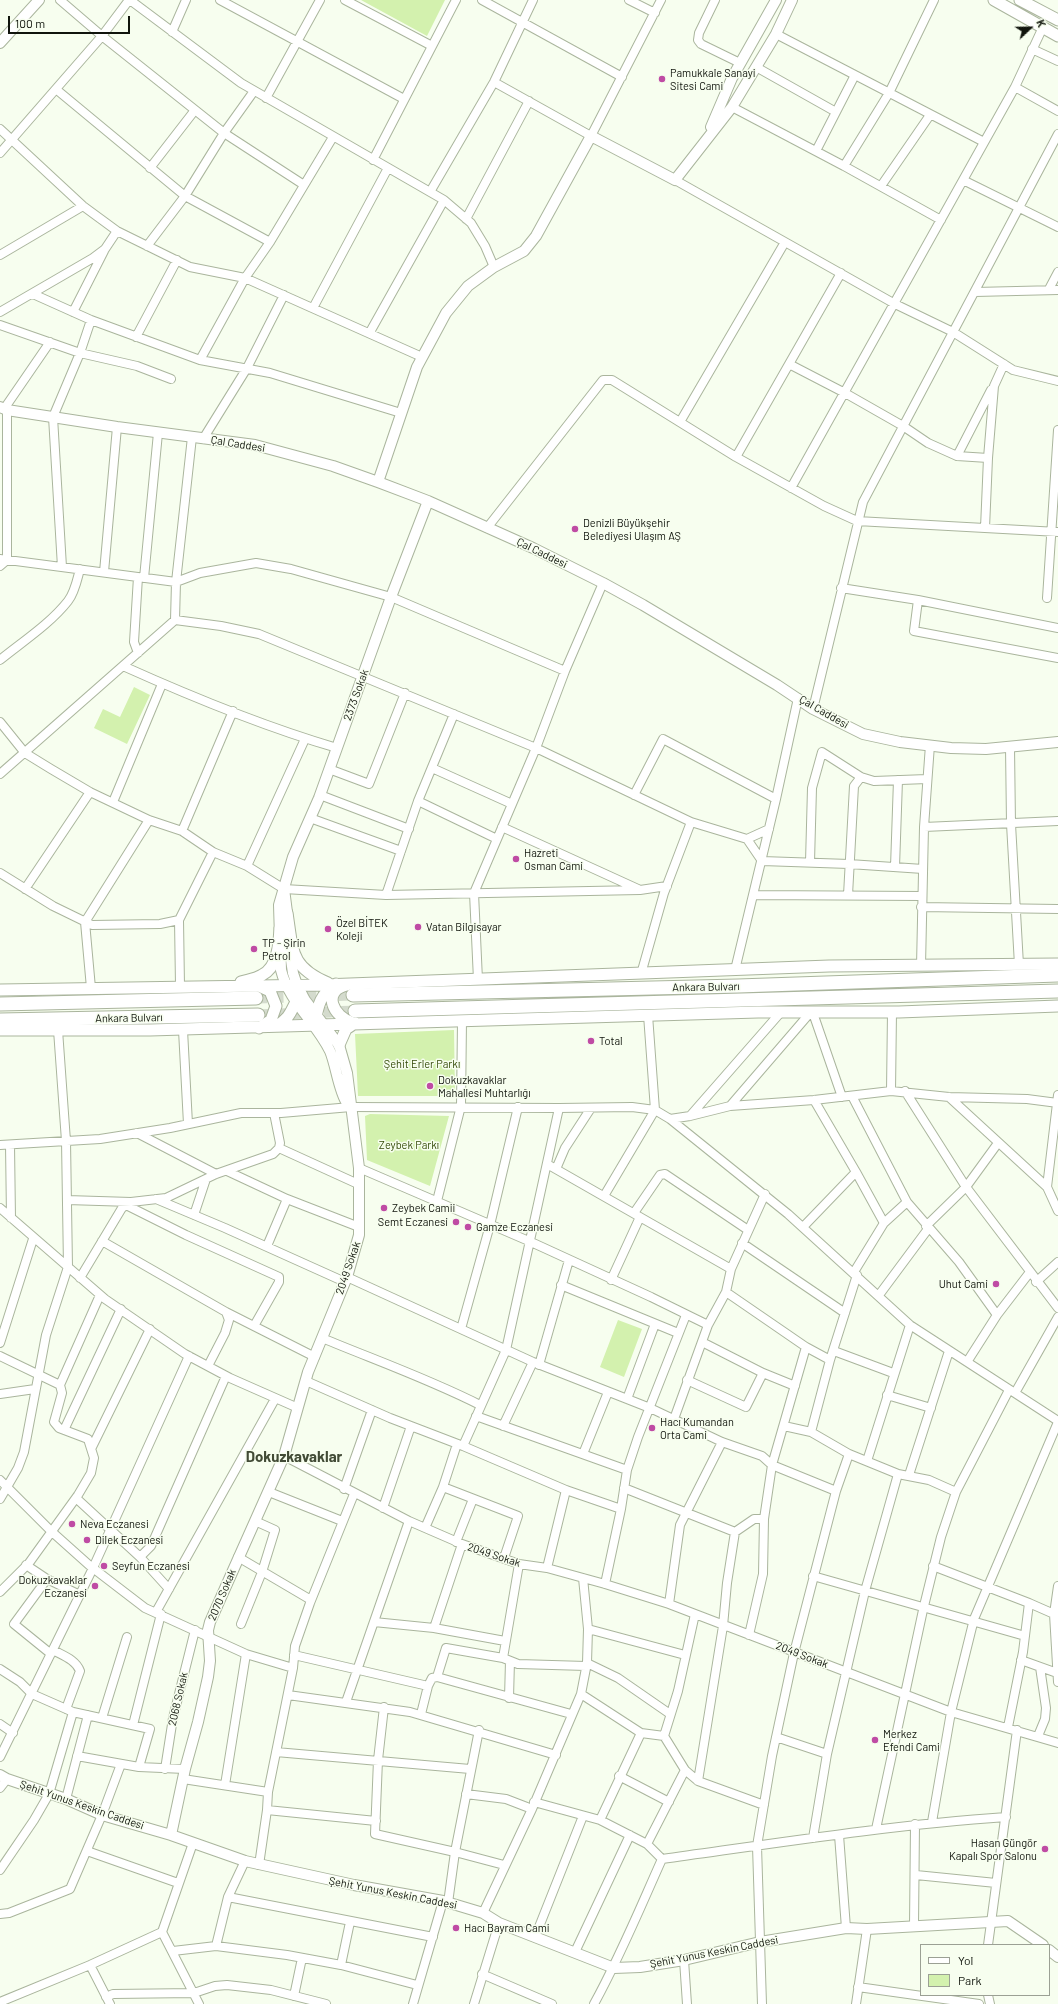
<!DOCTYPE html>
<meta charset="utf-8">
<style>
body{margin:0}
#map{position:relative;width:1058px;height:2004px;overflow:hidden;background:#f7feef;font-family:Barlow,sans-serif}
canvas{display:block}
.legend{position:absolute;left:920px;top:1944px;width:130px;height:52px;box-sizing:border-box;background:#f7feef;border:1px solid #9ba094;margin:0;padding:5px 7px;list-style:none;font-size:12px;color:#10140c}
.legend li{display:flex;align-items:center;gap:8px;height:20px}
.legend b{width:20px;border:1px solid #9ba094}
.north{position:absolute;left:1010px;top:8px;width:40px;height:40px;-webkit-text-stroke:3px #f7feef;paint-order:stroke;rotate:68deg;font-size:11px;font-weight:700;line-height:16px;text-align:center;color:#10140c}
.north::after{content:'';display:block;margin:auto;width:14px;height:18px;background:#10140c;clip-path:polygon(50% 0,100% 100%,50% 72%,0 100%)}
.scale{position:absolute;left:8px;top:16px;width:122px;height:18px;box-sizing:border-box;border:2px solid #10140c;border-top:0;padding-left:5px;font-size:12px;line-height:14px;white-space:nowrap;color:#10140c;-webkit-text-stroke:3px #f7feef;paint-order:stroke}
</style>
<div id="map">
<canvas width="1058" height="2004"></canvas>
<ul class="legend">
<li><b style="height:5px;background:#fff"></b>Yol</li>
<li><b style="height:11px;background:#d3f1ae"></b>Park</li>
</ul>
<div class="north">K</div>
<div class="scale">100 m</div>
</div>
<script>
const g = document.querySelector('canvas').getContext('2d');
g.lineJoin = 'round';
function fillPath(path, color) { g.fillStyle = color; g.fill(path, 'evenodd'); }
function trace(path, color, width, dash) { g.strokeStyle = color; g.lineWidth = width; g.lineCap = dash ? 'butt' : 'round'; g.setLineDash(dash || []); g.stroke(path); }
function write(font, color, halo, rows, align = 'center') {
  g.font = font + ' Barlow,sans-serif'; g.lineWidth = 3; g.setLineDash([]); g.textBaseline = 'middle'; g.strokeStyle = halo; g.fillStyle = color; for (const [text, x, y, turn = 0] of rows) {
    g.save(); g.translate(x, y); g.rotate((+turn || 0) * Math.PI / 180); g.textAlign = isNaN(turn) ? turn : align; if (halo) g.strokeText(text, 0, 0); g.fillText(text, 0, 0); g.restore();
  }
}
fillPath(new Path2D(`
 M361,0H445L427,36Z
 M134,687L150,695L127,744L94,728L103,709L120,717Z
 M454,1030L455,1096H358L355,1034Z
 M370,1114L449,1116L430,1186L367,1160L365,1116Z
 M618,1320L642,1329L624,1377L600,1367Z`), '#d3f1ae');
trace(new Path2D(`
 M256,998L353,995
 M258,1015L355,1011`), '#d4dbcd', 11, [11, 5.5]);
const minor = new Path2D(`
 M60,0L102,36L224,133L304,185
 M130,0L241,83L444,200L471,223L485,246L494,267
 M220,0L404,99
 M345,0L432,46
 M482,0L622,77
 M629,0L655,13
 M715,0L699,33L698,40L701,44L740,63
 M172,32L186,0
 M776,34L984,142
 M1032,49L1058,61
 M756,67L836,112
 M494,82L591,136L661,0
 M1015,87L1058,111
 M57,90L185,196L270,242
 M266,98L320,0
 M732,107L844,166L941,220
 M0,129L83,206L117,231L190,267L245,278L422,357
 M816,151L855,75
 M0,153L102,36L129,0
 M373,160L456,0
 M844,166L889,93L934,0
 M150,168L195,110
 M675,180L895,304L953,332L1013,370L1058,381
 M963,180L1058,227
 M881,186L930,115
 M430,192L494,82L533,0
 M466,219L529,101
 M147,246L185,196L224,133L254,91
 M0,255L83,206
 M1049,289L1058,272
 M975,292L1058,290
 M33,294L91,320L200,360L270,373L401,413
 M313,308L388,168
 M0,312L93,258L105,249L117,231
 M73,312L104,251
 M0,325L80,353L137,366L171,379
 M370,332L444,200
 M136,337L177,260
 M200,360L245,278L270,242L333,137
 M789,364L845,393L903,426L928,443L957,456L988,458
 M4,409L50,342
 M680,422L785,242
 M203,439L247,368L284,295
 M957,456L991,390
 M736,457L841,273
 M791,488L1015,87L1043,27
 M487,528L603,380H612L736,457L824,506L857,521L1058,532
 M985,528L988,458L994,386L1004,364
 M0,559L176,582L200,573L256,563L291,569L391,597L565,671
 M0,566L7,560V410
 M62,567L53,417L80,353L91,320
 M104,572L117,427
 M138,577L134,642L138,653
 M144,578L158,433
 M841,588L918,600L914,631L1058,658
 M1047,598L1058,430
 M918,600L1058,628
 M175,620L221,626L259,634L536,748L691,822L747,839L769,829
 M0,660C22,642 50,624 68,601C75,592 77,580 80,569
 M123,666C192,697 265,727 337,748
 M813,709L863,502L1058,134
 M0,722L25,753L51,769L90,792L149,820L182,831L213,852L247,866L284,889L386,895L640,890L667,886
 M1010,747L1011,824L1019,965
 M432,768L512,804
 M329,769L369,784L405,693
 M0,774L175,620L176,582L192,437
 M320,795L409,829
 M634,795L663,739L776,799
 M418,801L497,839
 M113,802L162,684
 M310,818L401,851
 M502,827L638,889
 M924,827L1058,821
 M182,831L233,711
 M747,839L762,861L849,864L923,869
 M810,862L812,788L822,752L861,777L874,781L927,779
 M247,866L305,739
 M895,867L898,780
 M0,873L53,906L92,925L160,924L179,920L213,852
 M25,889L90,792
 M386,895L418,801L454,714
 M754,895L922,896
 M848,895L854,786L861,777
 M921,907L1058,909
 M179,920L180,986
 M921,966L924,827L930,745
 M735,970L776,799L798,698
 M641,974L664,893L691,822
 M478,980L474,893L536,748L565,671L603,583
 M91,988L85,922L149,820
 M813,1013L842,1097
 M183,1030L188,1124
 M891,1091L892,1012
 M905,1091L966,1187L1058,1308
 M852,1096L907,1202L959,1262L997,1315
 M949,1097L1047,1187L1058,1211
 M814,1100L856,1172L884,1223
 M730,1106L810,1013
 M352,1107L559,1108L632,1107L655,1110L670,1119L690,1116L730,1106L814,1100L891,1091L949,1097L1027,1099L1058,1103
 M690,1116L781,1012
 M670,1119L788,1214L910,1325L1058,1421
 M137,1133L216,1174
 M0,1145L100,1139L170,1128L241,1113H281L351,1107
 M10,1145L11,1218
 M279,1148L358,1184
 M547,1164L731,1269
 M359,1168L531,1242L651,1297L708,1325
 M556,1169L565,1148L591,1108
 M227,1171L287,1199L359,1227
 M1047,1187L1058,1095
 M604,1196L655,1110L648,1015
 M156,1199L225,1228L345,1282
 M67,1200L131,1202
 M437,1201L461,1106L462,1021
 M126,1205L186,1235L279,1277V1282L254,1326
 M0,1208L105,1299L185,1354L230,1378L298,1408
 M634,1213L660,1175L665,1174L748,1230
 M194,1215L206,1179
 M926,1226L966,1187L998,1143
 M803,1227L856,1172
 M102,1241L226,1312L229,1320L225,1333L208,1366
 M742,1243L845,1313
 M267,1246L287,1199
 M854,1272L884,1223L907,1202
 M347,1277L533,1362L650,1408L722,1442L762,1456L772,1465L836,1491
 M80,1278L122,1208L131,1202L166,1198L216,1174L273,1154L279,1148L280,1143L274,1113
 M611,1280L640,1217
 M1036,1282L1058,1262
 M561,1285L678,1333
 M726,1292L806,1347L830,1360
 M879,1295L928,1229
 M226,1312L315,1357
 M461,1329L490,1225L518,1107
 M322,1338C375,1360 429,1379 480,1405
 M702,1342L763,1373L795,1386
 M0,1343L33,1239
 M834,1351L893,1373
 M0,1356L60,1385L62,1393L54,1422L59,1428L88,1439L94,1458L91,1473L78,1495L29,1563L0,1592
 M967,1362L997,1315L1030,1272
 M539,1365L569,1260
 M687,1380L746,1407L763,1373
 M306,1381L390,1418L463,1446L506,1350L559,1108
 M60,1385L100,1295
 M1015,1393L1058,1317
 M0,1394L35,1389
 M887,1395L931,1408
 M627,1399L655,1324
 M476,1416L627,1470
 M674,1419L708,1325L726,1292L731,1269L765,1194
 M503,1426L533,1362
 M784,1426L811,1432L849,1454L898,1474L929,1480L956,1492
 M64,1430L121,1309
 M811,1432L830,1360L857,1275
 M463,1446L566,1490L621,1509
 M92,1447L150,1329
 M583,1454L608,1392
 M284,1456L409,1521L462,1544L519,1564L547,1568L605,1584L669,1604L951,1712L1058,1743
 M867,1461L910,1325
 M909,1475L949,1351
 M0,1480L51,1531L89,1565L145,1608L246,1654L293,1668
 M443,1487L518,1516L504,1558
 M624,1488L735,1532
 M344,1489L372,1410
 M269,1492L342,1521
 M76,1498L140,1557L169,1589
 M0,1499L18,1468L24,1452L46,1335L68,1267L66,1141L58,1030
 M383,1508L411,1426
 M425,1528L443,1487L457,1444
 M456,1542L473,1499
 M140,1557L151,1546L226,1376
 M238,1557L311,1600
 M26,1565L47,1579L80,1595
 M933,1566L1029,1603L1054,1614
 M547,1568L566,1490
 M813,1576L1025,1636
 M47,1579L14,1624L51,1654
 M605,1584L621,1509L627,1470L638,1437L686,1315
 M1058,1586L1054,1614L1058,1682
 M669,1604L680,1525L722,1442
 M156,1612L275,1399
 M695,1614L678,1691L664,1736L685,1770L698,1781L764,1805
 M374,1622L434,1628L505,1641
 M241,1624L262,1572L275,1530L255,1521
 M434,1628L462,1544
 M588,1629L685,1655
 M749,1635L763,1574L764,1519L772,1465L806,1347
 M53,1650C64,1656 76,1660 80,1671L66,1709
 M294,1655L428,1686
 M503,1658L519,1564
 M1021,1660L1057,1673
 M587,1663L618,1678L670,1714
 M0,1669L20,1682L32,1694L73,1712L150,1729L139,1767
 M437,1677L446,1648L503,1658L518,1664L586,1666
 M581,1694L641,1733L664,1736
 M288,1695L410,1712L556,1755
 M509,1698L510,1661
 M346,1702L409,1521
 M384,1707L378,1760L375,1834L455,1852L504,1865
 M421,1714L428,1686L432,1678L437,1677L571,1714
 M102,1718L127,1637
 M0,1724L13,1733
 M133,1725L161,1614
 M1008,1727L1023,1652L1029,1603
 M1038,1736L1045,1719L1046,1708L1040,1667
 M776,1737L827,1754
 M276,1752L470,1769
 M77,1756L139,1767L185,1769
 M0,1757L93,1568L189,1356
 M165,1769L173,1718L195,1630
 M619,1776L669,1802
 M183,1779L268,1792
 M698,1781L723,1626L727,1583L735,1532L754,1519H764
 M225,1785L246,1654
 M0,1788L7,1779
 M466,1794L506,1799L532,1809
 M66,1799L88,1715
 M534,1802L600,1820L647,1844L662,1859
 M267,1810L376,1821
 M600,1820L641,1733
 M932,1822L951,1712L974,1619L1058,1422
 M876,1829L923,1610L941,1537L956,1492L1009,1390
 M839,1835L846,1928
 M813,1838L827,1754L865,1591L898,1474
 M647,1844L685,1770
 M87,1851L178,1883
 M662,1859C777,1843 891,1825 1006,1817
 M259,1865L267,1810L268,1792L293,1668L295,1646L310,1603L354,1494
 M0,1870L34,1820L49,1794L73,1712
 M916,1875L996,1883
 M228,1897L433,1937
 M448,1903L455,1852L479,1730
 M483,1913L532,1809L581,1694L587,1663L588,1629L583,1578
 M0,1914L9,1913L70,1889L102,1815L121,1764
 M914,1926L915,1824
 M162,1932L199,2004
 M535,1937L583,1816
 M988,1945L1017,1730
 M216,1946L228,1897L245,1861
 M173,1951L216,1946L287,1955L341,1965L417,1985
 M575,1952L630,1835
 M684,1960L687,2004
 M90,1965L110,2004
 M341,1965L350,1922
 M482,1974L552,2004
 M858,1987L979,2004
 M988,1995L990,2004
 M294,1996L302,1958
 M106,1997L113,1994L194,1993L215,1986L227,1985L271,1990L326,2004
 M0,2002L90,1965L162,1932L193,1843
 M413,2004L443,1901
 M474,2004L499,1923
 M594,2004C620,1957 640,1908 662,1859
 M762,2004L757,1846L772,1756L794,1653L836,1491L849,1454
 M856,2004L867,1929`);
const tertiary = new Path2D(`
 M0,43L39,0
 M711,127L732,78L776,0
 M0,407L7,410L117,427L255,445L333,466L378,482L428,501L533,548L603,583L643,605L777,685L813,709L863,734L900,742L951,748L986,749L1058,742
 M378,482L417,367L446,313L468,286L494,267L524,251L536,236L591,136L675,180L732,107L776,34L792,0
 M284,889L288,920
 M347,1103C339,1092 336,1065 330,1051C316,1022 289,1002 281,970L279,905L293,857L319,798L391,597L428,501
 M0,1775L7,1779L66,1799L102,1815L171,1835L245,1861L354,1885L443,1901L483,1913L499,1923L614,1968L640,1967L684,1960L760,1942L846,1928L867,1929L1008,1921L1043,1945
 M171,1835L185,1769L198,1722L208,1677L210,1661L208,1630L210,1622L284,1456L308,1372L347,1277L359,1235V1168L347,1073L339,1045L305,1000L297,985L293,973L289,946
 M1049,1950L1058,1957`);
const secondary = new Path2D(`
 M994,0L1058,36
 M1020,0L1058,20
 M287,913C293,951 290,967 328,983
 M241,982C247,980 256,979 262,975C278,967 279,944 280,928
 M347,985C321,991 333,1017 353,1023
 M259,986L270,991L276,1006L271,1020L259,1028
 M0,990L323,985L829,966L1058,964
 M276,1026C293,1017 291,1007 301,994
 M314,1026C318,1007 319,995 336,984
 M0,1030H150L758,1012H899L1058,1006
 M339,1045L346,1029L355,1023`);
const primary = new Path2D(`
 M353,995L738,986L1058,975
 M0,1004L256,998
 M355,1011L1058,991
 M0,1020L258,1015`);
trace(minor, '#aab59d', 10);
trace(tertiary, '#aab59d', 12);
trace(secondary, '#aab59d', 13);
trace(primary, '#aab59d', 15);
trace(minor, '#fff', 8);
trace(tertiary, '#fff', 10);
trace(secondary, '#fff', 11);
trace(primary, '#fff', 13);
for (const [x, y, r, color] of [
 [662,79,4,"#bf4ba4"],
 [575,529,4,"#bf4ba4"],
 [516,859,4,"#bf4ba4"],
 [418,927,4,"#bf4ba4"],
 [328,929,4,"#bf4ba4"],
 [254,949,4,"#bf4ba4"],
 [591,1041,4,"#bf4ba4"],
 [430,1086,4,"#bf4ba4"],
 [384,1208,4,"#bf4ba4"],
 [456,1222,4,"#bf4ba4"],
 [468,1227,4,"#bf4ba4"],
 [996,1284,4,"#bf4ba4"],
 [652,1428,4,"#bf4ba4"],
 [72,1524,4,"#bf4ba4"],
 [87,1540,4,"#bf4ba4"],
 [104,1566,4,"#bf4ba4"],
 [95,1586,4,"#bf4ba4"],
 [875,1740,4,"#bf4ba4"],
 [1045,1849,4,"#bf4ba4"],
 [456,1928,4,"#bf4ba4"]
]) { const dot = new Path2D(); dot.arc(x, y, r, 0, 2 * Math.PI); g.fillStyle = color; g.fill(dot); trace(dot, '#f7feef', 1.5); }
write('11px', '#10140c', '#f7feef', [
 ["Pamukkale Sanayi",670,73],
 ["Sitesi Cami",670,86],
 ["Denizli Büyükşehir",583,523],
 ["Belediyesi Ulaşım AŞ",583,536],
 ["Hazreti",524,853],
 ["Osman Cami",524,866],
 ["Özel BİTEK",336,923],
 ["Koleji",336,936],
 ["Vatan Bilgisayar",426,927],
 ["TP - Şirin",262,943],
 ["Petrol",262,956],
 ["Total",599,1041],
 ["Dokuzkavaklar",438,1080],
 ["Mahallesi Muhtarlığı",438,1093],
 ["Zeybek Camii",392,1208],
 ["Semt Eczanesi",448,1222,"right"],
 ["Gamze Eczanesi",476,1227],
 ["Uhut Cami",988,1284,"right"],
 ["Hacı Kumandan",660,1422],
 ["Orta Cami",660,1435],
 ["Neva Eczanesi",80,1524],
 ["Dilek Eczanesi",95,1540],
 ["Seyfun Eczanesi",112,1566],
 ["Dokuzkavaklar",87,1580,"right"],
 ["Eczanesi",87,1593,"right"],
 ["Merkez",883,1734],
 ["Efendi Cami",883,1747],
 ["Hasan Güngör",1037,1843,"right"],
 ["Kapalı Spor Salonu",1037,1856,"right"],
 ["Hacı Bayram Cami",464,1928]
], 'left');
write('11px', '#10140c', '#f7feef', [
 ["Çal Caddesi",238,444,9],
 ["Çal Caddesi",542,553,26],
 ["2373 Sokak",356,695,-70],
 ["Çal Caddesi",824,712,30],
 ["Ankara Bulvarı",706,987,-1],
 ["Ankara Bulvarı",129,1018,-1],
 ["2049 Sokak",348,1268,-71],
 ["2049 Sokak",494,1555,18],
 ["2070 Sokak",222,1595,-67],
 ["2049 Sokak",802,1655,21],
 ["2068 Sokak",178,1699,-77],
 ["Şehit Yunus Keskin Caddesi",82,1805,19],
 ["Şehit Yunus Keskin Caddesi",393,1893,11],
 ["Şehit Yunus Keskin Caddesi",714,1952,-11]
]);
write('11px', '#344b08', '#f7feef', [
 ["Şehit Erler Parkı",422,1064],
 ["Zeybek Parkı",409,1145]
]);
write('bold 15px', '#424b36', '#f7feef', [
 ["Dokuzkavaklar",294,1457]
]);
</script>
